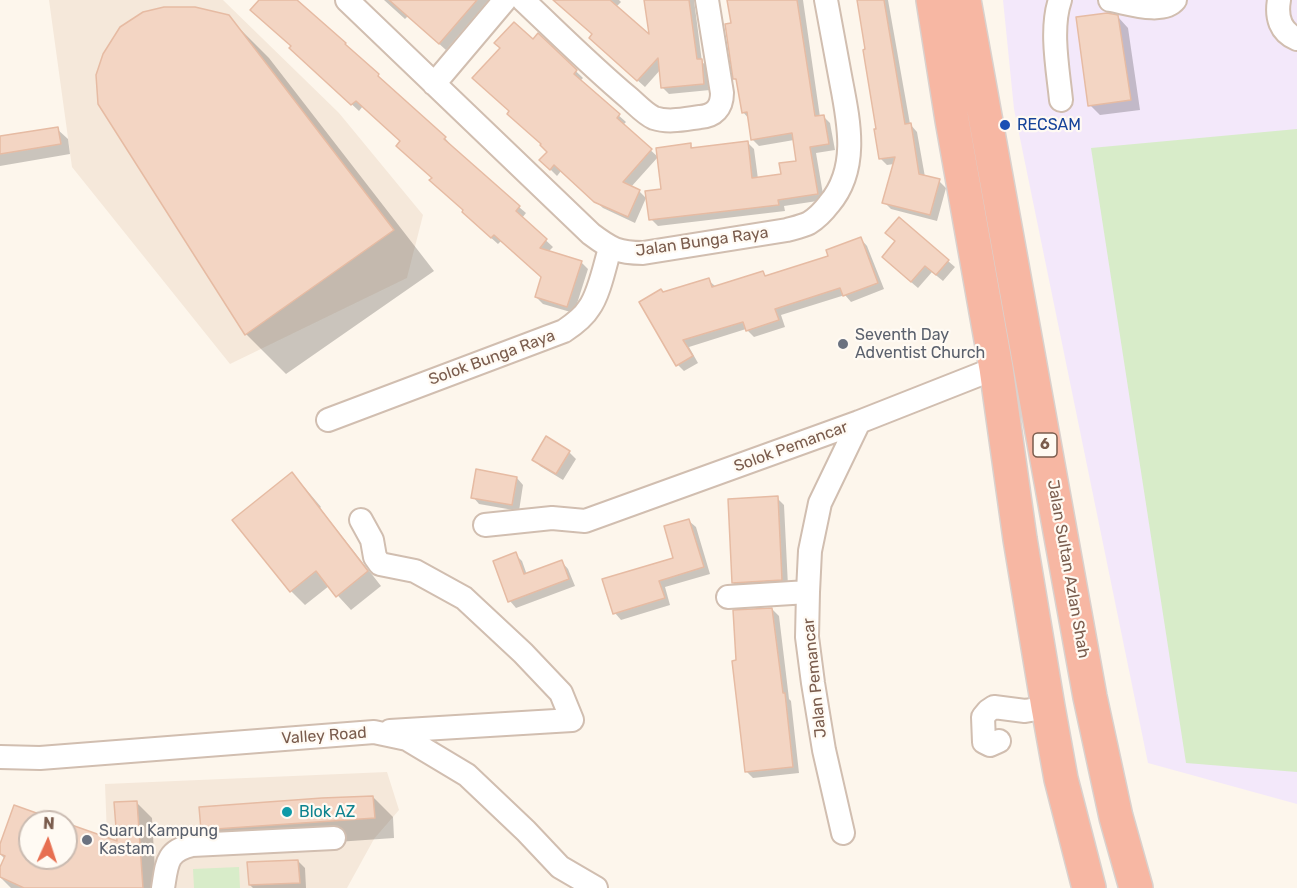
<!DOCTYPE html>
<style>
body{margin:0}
#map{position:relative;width:1297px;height:888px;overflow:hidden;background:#fdf6ec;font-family:Rubik,sans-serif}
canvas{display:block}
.north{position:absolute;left:18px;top:810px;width:60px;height:60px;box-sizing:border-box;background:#fffaf3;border:2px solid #cabbb1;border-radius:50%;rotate:3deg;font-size:16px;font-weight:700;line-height:24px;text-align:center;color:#7a5c4d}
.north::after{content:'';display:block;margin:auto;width:21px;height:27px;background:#e76f51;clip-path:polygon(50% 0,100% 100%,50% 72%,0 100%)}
</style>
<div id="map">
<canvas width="1297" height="888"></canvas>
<div class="north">N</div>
</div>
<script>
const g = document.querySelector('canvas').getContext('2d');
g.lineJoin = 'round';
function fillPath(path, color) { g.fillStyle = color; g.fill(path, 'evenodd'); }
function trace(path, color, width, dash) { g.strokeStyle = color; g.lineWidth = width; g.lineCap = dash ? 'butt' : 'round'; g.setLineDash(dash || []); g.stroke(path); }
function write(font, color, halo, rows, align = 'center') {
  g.font = font + ' Rubik,sans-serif'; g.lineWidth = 4.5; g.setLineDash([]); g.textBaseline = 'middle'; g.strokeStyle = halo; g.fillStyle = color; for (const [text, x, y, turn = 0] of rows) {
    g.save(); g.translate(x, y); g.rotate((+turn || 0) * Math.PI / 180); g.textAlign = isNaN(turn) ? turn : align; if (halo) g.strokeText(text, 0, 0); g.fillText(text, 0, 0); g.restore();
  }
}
fillPath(new Path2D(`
 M49,0H223L339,113L423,215L407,278L230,364L72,167Z
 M387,772L399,810L374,839L347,888H109L105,784Z`), '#f5e8da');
fillPath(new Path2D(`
 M1003,0H1297V804L1148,763L1014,109Z`), '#f3e8fa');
fillPath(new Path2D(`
 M1297,129V772L1186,763L1091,148Z
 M239,867L240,888H194L193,869Z`), '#d8ecc9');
fillPath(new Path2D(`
 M261,0H294L378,76L385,82L384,84L445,138L451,145L450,146L519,207L526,213L522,218L553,247L548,252L581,262L588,269L574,313L543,304L536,297L543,277L502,240L498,244L470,219L465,211L433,178L402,141L363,106L359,111L298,54Z
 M384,0H489L446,50L408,16L405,19Z
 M555,0H619L621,2L616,7L651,38L645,0H694L702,62L708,67L710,90L669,94L662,87L661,69L645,87L598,45L594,35Z
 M729,0H803L820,117H824L830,123L835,150L816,153L824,200L784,206L785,211L658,226L651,219L663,190L690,145L694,149L747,142L754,149L758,179L783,175L798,162L794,140L759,146L752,139L749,119L743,112L738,82L735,79L733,25Z
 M859,0H888L910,124L917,132L925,177L939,181L946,188L937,221L891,209L884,202L894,164L887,165L880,158L878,130Z
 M228,17L269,58L434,271L286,374L246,334Z
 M1118,17L1128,28L1140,110L1100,115L1090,105Z
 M538,35L583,78L580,81L626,122L623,125L658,157L631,187L639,191L646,198L635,223L603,208L561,171L557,176L541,160L549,152L533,41Z
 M57,129L68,139L70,154L0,166V138Z
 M861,239L867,246L884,289L851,302L845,295L781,315L785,327L754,337L746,329L689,347L698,363L684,371L678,365L664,294L708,280L715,286L763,273L767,277L830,257Z
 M948,261L955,267L943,281L932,272L918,288L890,264Z
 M569,452L576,459L563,480L540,466L534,459Z
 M292,474L305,488L321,507L320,508L381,586L351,610L329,586L305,605L291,591Z
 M517,478L523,485L519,511L479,504L473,497Z
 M777,498L784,505L788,586L740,589L733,583Z
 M689,521L696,527L710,574L665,587L670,605L621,620L615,613L675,559Z
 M515,554L522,561L527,575L562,562L568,569L575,586L516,608L510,601Z
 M772,609L779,616L789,699L791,701L799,773L753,778L746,771L737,661Z
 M373,797L393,817L394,838L222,850L202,830Z
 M136,802L152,818L156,888H11L0,877V871L5,859L0,854V848L15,807L58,822H30V858H66V825L118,843Z
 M298,861L305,868L306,888H253L250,885Z`), '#0003');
const building = new Path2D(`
 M259,0H297L346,43L345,44L379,74L378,76L446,137L444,139L520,206L516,211L547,239L540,248L582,261L567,307L535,297L541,277L494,235L491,238L462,212L463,210L429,180L432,178L396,146L400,141L356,101L351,105L289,48L291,46L250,10Z
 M389,0H477L439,44Z
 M553,0H610L649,34L644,0H689L697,59H702L704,84L661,88L658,58L637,81L589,38L592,34Z
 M727,0H797L815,116L824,115L829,144L810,147L818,194L778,200L779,205L649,220L645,191L661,189L656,148L691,143V148L748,141L752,178L781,174L779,163L796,161L792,133L751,140L747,112L742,113L736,79H733L725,24L731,23Z
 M857,0H884L905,124L911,123L919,174L940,179L930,215L882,203L895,157L879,159L874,129H876L863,50L865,49Z
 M164,7H195L229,15L394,230L245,335L98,104L96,75L103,54L120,27L143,12Z
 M1107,13L1118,15L1131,100L1088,106L1076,17Z
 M514,22L533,39L538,33L577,70L574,74L620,114L617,118L652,149L623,182L640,190L628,217L594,202L554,165L550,170L539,160L547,152L540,145L541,144L507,114L509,111L472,78L500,48L494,43Z
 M58,127L61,144L0,154V136Z
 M899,217L949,260L936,275L925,266L911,282L882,257L895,241L885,233Z
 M861,237L878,283L843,296L840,288L775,309L779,320L746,331L743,322L683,340L693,356L676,366L639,302L661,289L663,292L709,278L712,287L763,271L765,276L828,256L826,250Z
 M546,436L570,451L556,474L532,460Z
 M476,469L517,477L512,505L471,498Z
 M292,472L368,571L336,597L316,571L290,592L232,520Z
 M778,496L782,580L732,583L728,499Z
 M689,519L704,567L659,581L665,598L613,614L602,579L673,558L664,526Z
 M516,552L524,574L562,560L569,579L508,602L493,561Z
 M772,608L783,693H785L793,767L745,772L732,661L736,660L733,610Z
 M373,796L375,818L201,830L199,807L322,798Z
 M137,801L143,888H24L0,877V867L5,856L0,854V844L14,805L56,820V822H30V858H66V823L117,841L114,802Z
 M298,860L300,883L249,885L247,862Z`);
fillPath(building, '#f3d5c3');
trace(building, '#e6bba3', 1.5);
const minor = new Path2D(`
 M347,0L591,234C611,249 618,253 643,253L787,230C794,228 803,226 809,223C817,218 823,212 829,204C859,169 849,122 841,81C836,54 831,27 826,0
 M523,0C558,33 592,67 629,98C636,104 645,114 654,118C669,123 685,119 700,117C714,116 722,108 722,93L707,0
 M1060,0C1050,29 1058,70 1061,100
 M1110,0C1128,3 1163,15 1175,0
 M1279,0C1276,17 1280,32 1297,39
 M434,84L505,0
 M328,420L564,331C573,325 583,318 589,308C599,295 605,265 610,248
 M361,520L372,540L375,557L380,564L415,571L464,598L523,653L561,693L572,720L390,731
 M485,525L552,518L585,521L859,422L996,368
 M728,597L808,592
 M999,741L990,745L984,742L983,717L988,711L994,707L1025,711L1048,707
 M0,757L40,758L374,732L407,739L467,775L526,831L560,867L596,888
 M843,833L824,750L813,683L807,637L808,592L810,551L820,503L859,422
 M163,888C167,864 166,851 192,845L334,838`);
const highway = new Path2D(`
 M933,0L952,120L996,368L1020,539L1048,707L1061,779L1089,888
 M964,0L1090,697L1116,817L1136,888`);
trace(minor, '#d1beb0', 26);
trace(highway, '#dad1cd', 36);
trace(minor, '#fff', 22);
trace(highway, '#f7b7a3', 33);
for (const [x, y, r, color] of [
 [1005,125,6,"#1a4fb4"],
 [843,344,6,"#6b7280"],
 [287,812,6,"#0f9aa8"],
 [87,840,6,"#6b7280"]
]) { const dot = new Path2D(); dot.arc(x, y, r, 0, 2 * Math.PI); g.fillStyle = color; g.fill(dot); trace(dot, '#fffaf3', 2); }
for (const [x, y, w] of [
 [1045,445,24]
]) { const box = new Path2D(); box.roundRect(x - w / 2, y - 12, w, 24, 4.5); g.fillStyle = '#fffaf3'; g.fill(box); trace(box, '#7a5c4d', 1.5); }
write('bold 15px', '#7a5c4d', null, [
 ["6",1045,445]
]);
write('16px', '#164399', '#fffaf3', [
 ["RECSAM",1017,125]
], 'left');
write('16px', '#7a5c4d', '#fffaf3', [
 ["Jalan Bunga Raya",702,242,-8],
 ["Solok Bunga Raya",492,358,-20],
 ["Solok Pemancar",791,447,-20],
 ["Jalan Sultan Azlan Shah",1068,569,80],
 ["Jalan Pemancar",815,678,-96],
 ["Valley Road",324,736,-4]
]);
write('16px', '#5b616d', '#fffaf3', [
 ["Seventh Day",855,335],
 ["Adventist Church",855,353],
 ["Suaru Kampung",99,831],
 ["Kastam",99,849]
], 'left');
write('16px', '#0d838f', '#fffaf3', [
 ["Blok AZ",299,812]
], 'left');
</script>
